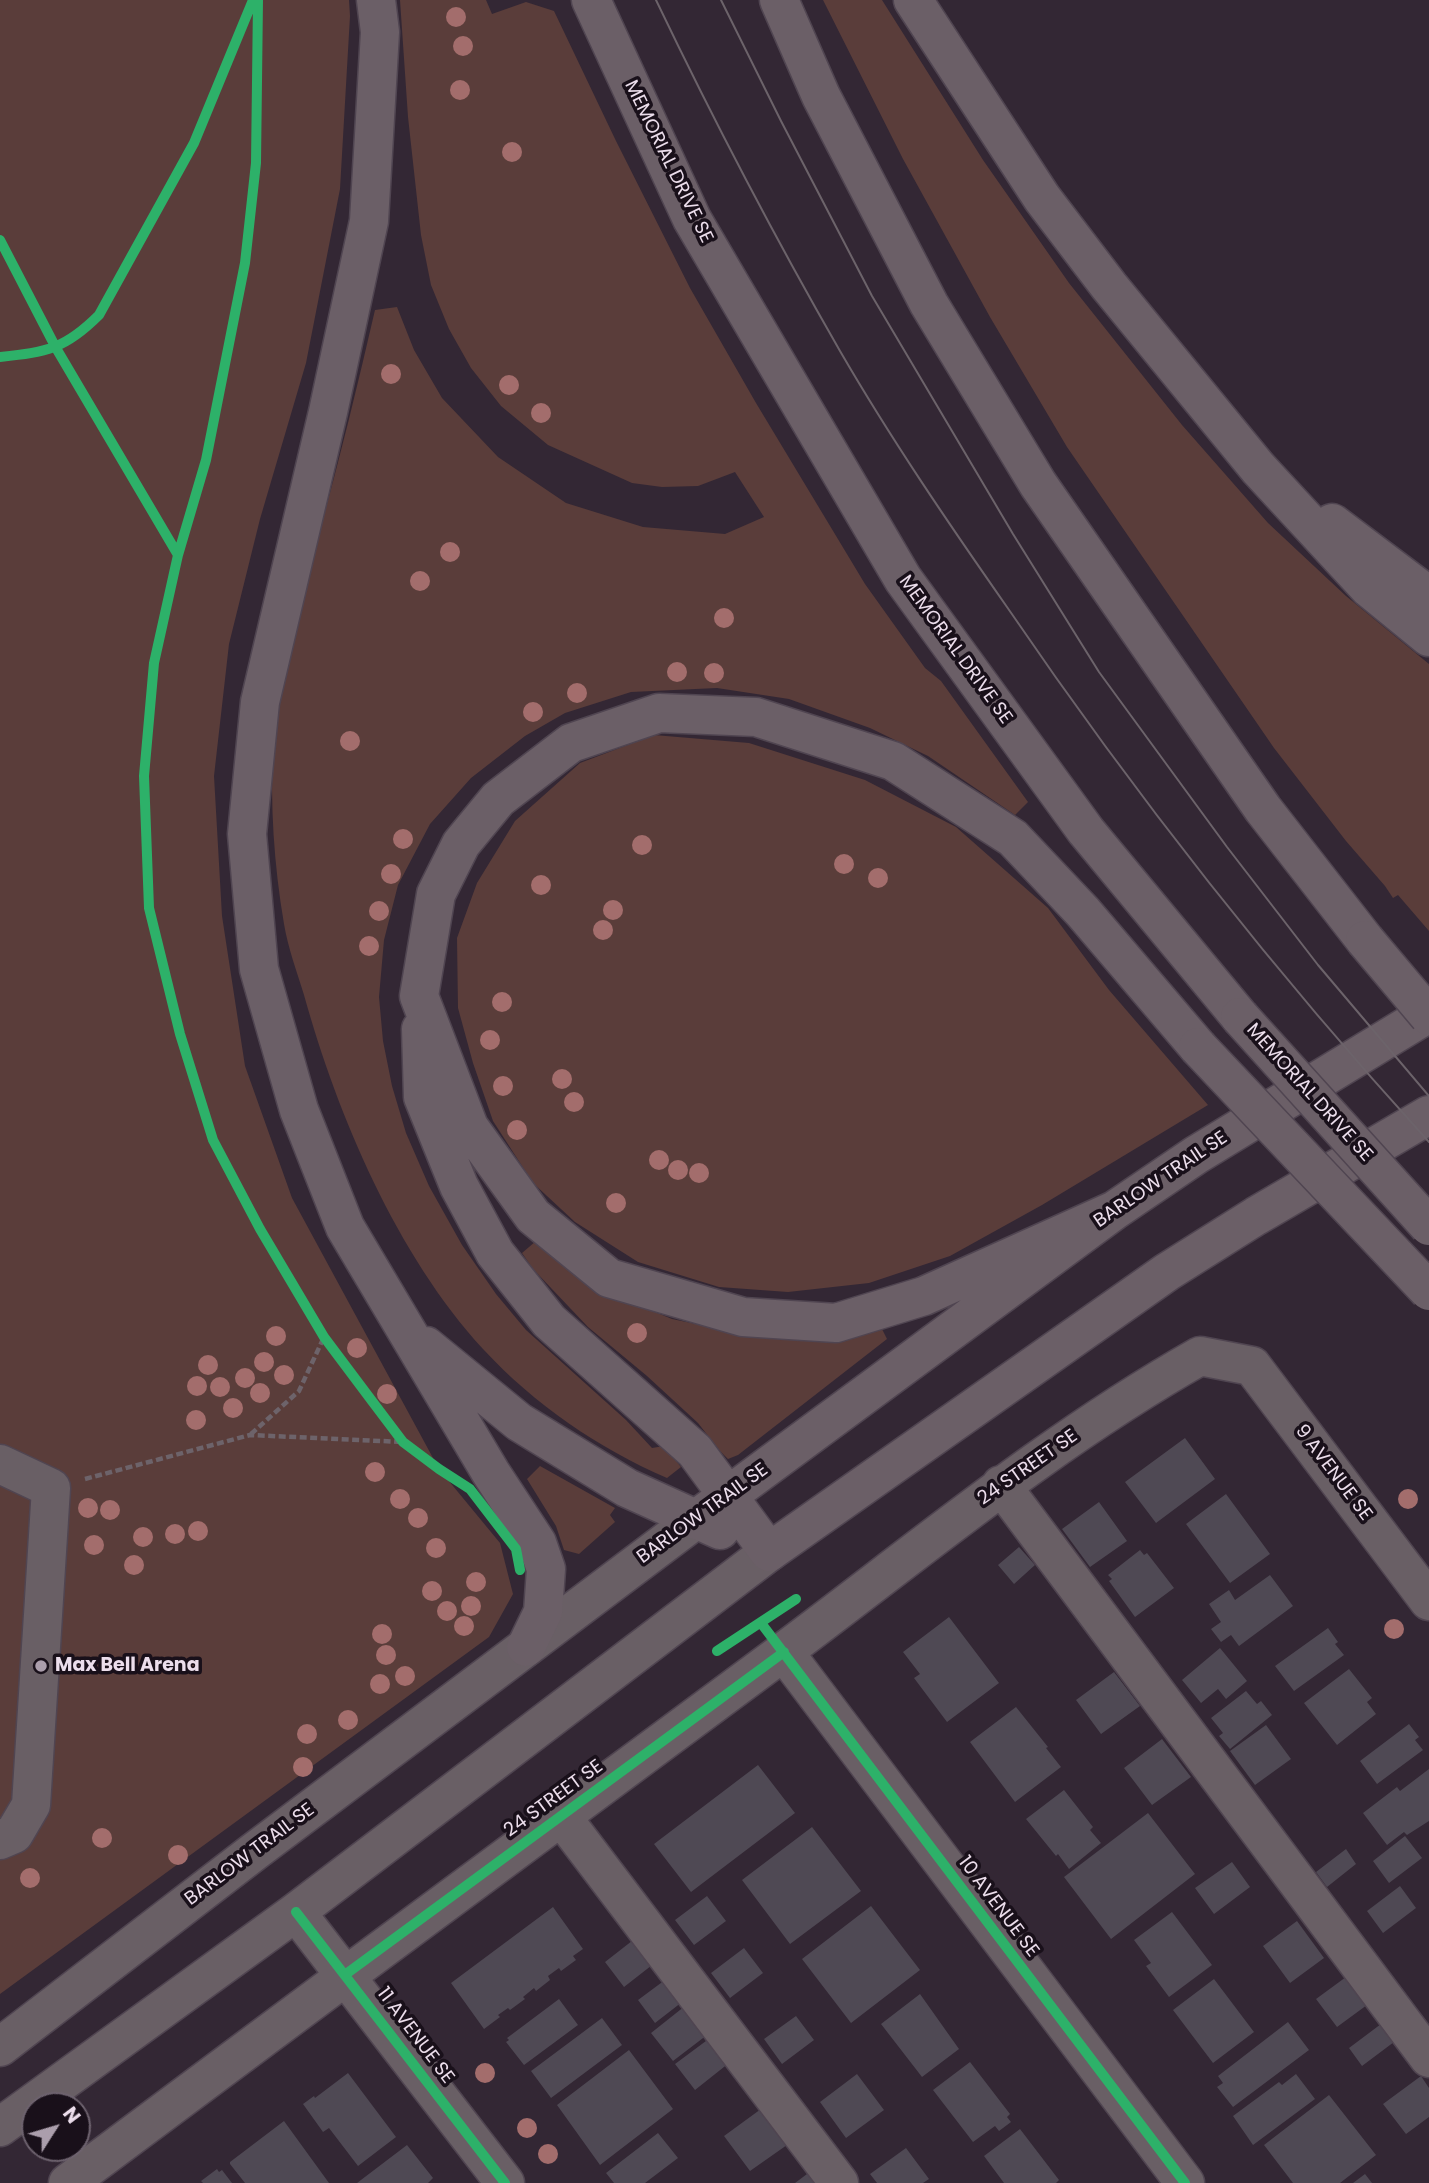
<!DOCTYPE html>
<style>
body{margin:0}
#map{position:relative;width:1429px;height:2183px;overflow:hidden;background:#332734;font-family:Poppins,sans-serif}
canvas{display:block}
.north{position:absolute;left:21px;top:2092px;width:70px;height:70px;box-sizing:border-box;background:#19101a;border:2px solid #6d626e;border-radius:50%;rotate:53deg;font-size:19px;font-weight:700;line-height:28px;text-align:center;color:#ecdeec}
.north::after{content:'';display:block;margin:auto;width:24px;height:32px;background:#ab9eac;clip-path:polygon(50% 0,100% 100%,50% 72%,0 100%)}
</style>
<div id="map">
<canvas width="1429" height="2183"></canvas>
<div class="north">N</div>
</div>
<script>
const g = document.querySelector('canvas').getContext('2d');
g.lineJoin = 'round';
function fillPath(path, color) { g.fillStyle = color; g.fill(path, 'evenodd'); }
function trace(path, color, width, dash) { g.strokeStyle = color; g.lineWidth = width; g.lineCap = dash ? 'butt' : 'round'; g.setLineDash(dash || []); g.stroke(path); }
function write(font, color, halo, rows, align = 'center') {
  g.font = font + ' Poppins,sans-serif'; g.lineWidth = 7; g.setLineDash([]); g.textBaseline = 'middle'; g.strokeStyle = halo; g.fillStyle = color; for (const [text, x, y, turn = 0] of rows) {
    g.save(); g.translate(x, y); g.rotate((+turn || 0) * Math.PI / 180); g.textAlign = isNaN(turn) ? turn : align; if (halo) g.strokeText(text, 0, 0); g.fillText(text, 0, 0); g.restore();
  }
}
fillPath(new Path2D(`
 M0,0H349L350,16L340,189L306,363L260,519L229,644L214,776L222,916L245,1066L292,1198L439,1469L500,1543L513,1594L489,1637L0,1994Z
 M400,0H486L492,14L526,2L554,11L616,141L690,288L756,403L865,584L925,668L941,681L1028,802L1015,815L928,756L870,728L789,699L717,688L631,692L565,713L525,736L471,778L430,824L398,885L384,940L379,997L383,1041L392,1086L406,1133L429,1186L462,1245L496,1294L526,1330L626,1420L652,1448L664,1446L681,1467L667,1478C598,1448 535,1405 483,1349C397,1255 338,1117 304,995C297,972 288,948 284,924C274,865 270,805 273,745C275,715 281,675 287,646C295,607 310,569 320,530C340,457 358,384 375,310L397,307L414,350L442,398L498,457L566,503L643,527L725,534L764,517L735,472L698,486L662,487L632,483L548,445L501,406L471,368L449,329L431,285L421,235L408,117Z
 M823,0H882L983,160L1069,283L1182,425L1268,523L1346,596L1429,664V931L1398,895L1393,898L1385,886L1346,841L1274,748L1067,447L990,317L903,159Z
 M654,735L749,743L865,780L956,827L1048,908L1109,990L1208,1105L1042,1205L950,1256L869,1283L788,1292L719,1287L638,1262L575,1222L533,1183L493,1121L473,1063L458,1008L457,938L477,883L515,821L580,763Z
 M536,1241L616,1296L672,1319L725,1330L878,1321L887,1339L738,1455L728,1459L719,1450L698,1423L647,1376L588,1327L533,1269L522,1253Z
 M540,1466L615,1508L610,1515L615,1522L579,1554L564,1550L556,1526L527,1479Z`), '#5a3d3a');
fillPath(new Path2D(`
 M1185,1438L1215,1479L1156,1523L1125,1482Z
 M1226,1494L1270,1554L1230,1583L1186,1524Z
 M1099,1502L1127,1541L1090,1567L1062,1529Z
 M1019,1547L1035,1565L1014,1584L998,1565Z
 M1140,1550L1144,1555L1147,1553L1174,1588L1135,1617L1109,1581L1112,1579L1108,1575Z
 M1270,1575L1293,1606L1239,1646L1231,1635L1221,1642L1211,1629L1221,1622L1209,1604L1229,1590L1235,1600Z
 M949,1617L999,1683L947,1722L914,1678L920,1674L903,1652Z
 M1328,1628L1338,1642L1335,1644L1344,1655L1294,1691L1275,1666Z
 M1220,1648L1247,1681L1226,1699L1218,1689L1201,1703L1182,1680Z
 M1349,1669L1372,1698L1367,1702L1376,1714L1337,1745L1304,1703Z
 M1114,1672L1140,1706L1101,1734L1076,1700Z
 M1246,1691L1257,1704L1261,1701L1272,1715L1230,1749L1219,1736L1223,1733L1211,1718Z
 M1016,1707L1048,1747L1046,1748L1061,1767L1015,1802L970,1742Z
 M1409,1724L1419,1737L1415,1740L1423,1750L1377,1784L1360,1761Z
 M1266,1725L1291,1759L1255,1785L1230,1751Z
 M1162,1739L1191,1777L1152,1805L1124,1768Z
 M758,1765L795,1813L691,1892L654,1844Z
 M1429,1769V1821L1407,1835L1404,1832L1387,1845L1363,1813L1397,1787L1400,1791Z
 M1064,1790L1093,1827L1090,1830L1101,1843L1069,1869L1058,1854L1056,1856L1026,1819Z
 M1148,1813L1195,1874L1111,1939L1064,1877Z
 M812,1827L861,1891L790,1944L742,1880Z
 M1405,1836L1422,1858L1389,1883L1373,1861Z
 M1346,1849L1356,1864L1327,1887L1316,1872Z
 M1232,1862L1250,1887L1214,1914L1195,1888Z
 M1400,1886L1416,1908L1383,1933L1367,1911Z
 M707,1896L726,1921L694,1945L675,1920Z
 M871,1906L920,1970L851,2023L802,1959Z
 M553,1907L583,1949L573,1956L576,1960L561,1971L559,1968L548,1976L550,1980L536,1991L534,1988L523,1997L525,1999L510,2010L508,2008L498,2015L500,2017L484,2029L451,1983Z
 M1172,1912L1212,1965L1169,1997L1146,1966L1151,1963L1134,1940Z
 M1297,1921L1324,1958L1290,1983L1263,1946Z
 M637,1937L656,1962L624,1987L605,1962Z
 M744,1948L763,1973L730,1998L711,1973Z
 M669,1977L686,1999L655,2023L638,2000Z
 M1346,1977L1367,2005L1337,2027L1316,1999Z
 M1214,1979L1254,2032L1213,2063L1173,2010Z
 M920,1994L959,2049L922,2077L881,2024Z
 M559,1999L578,2025L524,2065L506,2042L509,2040L507,2038Z
 M685,2006L707,2035L673,2061L651,2033Z
 M796,2016L814,2040L782,2064L764,2039Z
 M602,2018L622,2045L551,2098L531,2071Z
 M1288,2022L1309,2050L1233,2107L1217,2087L1223,2083L1218,2076Z
 M1381,2024L1394,2042L1362,2066L1349,2048Z
 M710,2038L729,2063L695,2090L675,2064Z
 M629,2050L673,2109L600,2165L557,2105Z
 M970,2062L1010,2114L1007,2117L1011,2122L999,2131L995,2126L973,2142L933,2090Z
 M348,2073L396,2137L358,2166L329,2128L323,2132L303,2104L314,2096L315,2098Z
 M857,2074L884,2110L846,2138L820,2102Z
 M1296,2074L1315,2099L1253,2145L1233,2116L1279,2082L1282,2085Z
 M1421,2076L1429,2088V2117L1406,2134L1383,2104Z
 M1329,2095L1376,2155L1340,2183H1293L1264,2145Z
 M761,2109L787,2145L750,2171L724,2136Z
 M284,2121L329,2183H245L230,2164V2162Z
 M1020,2129L1059,2180L1056,2183H1004L984,2156Z
 M658,2133L678,2158L645,2183H614L606,2173Z
 M407,2145L433,2178L428,2183H357Z
 M906,2148L929,2179L923,2183H877L870,2174Z
 M217,2169L219,2172L222,2170L232,2183H203L201,2181Z
 M811,2171L820,2183H795Z
 M1365,2174L1372,2183H1353Z`), '#4f4954');
const minor = new Path2D(`
 M0,1464L51,1488L31,1805L14,1834L0,1840
 M1001,1485L1429,2058
 M784,1652L1185,2183
 M561,1816L839,2183
 M296,1912L505,2183
 M0,2047L255,1851L695,1520
 M0,2127L296,1912L769,1552
 M68,2183C303,2007 539,1833 775,1658C915,1554 1048,1442 1200,1356L1252,1366L1429,1601`);
const major = new Path2D(`
 M376,0L380,32L369,221L328,412L260,702L247,834L259,969L299,1110L345,1227L491,1473L537,1543L546,1569L543,1612L526,1647
 M591,0L692,219L903,579L1086,831L1240,1017
 M779,0L821,96L929,304L1038,484L1263,809L1365,940
 M913,0L1042,198L1109,286L1258,468L1369,588L1429,637
 M1332,523L1429,596
 M421,1029L423,1097L459,1186L495,1253L549,1321L695,1451L769,1552
 M1115,1210L924,1296L836,1323L743,1317L609,1278L533,1216L469,1127L419,996L436,894L461,844L498,799L571,743L659,713L756,717L893,761L1013,838L1083,912L1198,1047
 M426,1346L519,1422L627,1488L720,1530
 M695,1520L1115,1210L1196,1155L1429,1013
 M769,1552L1167,1272L1256,1216L1429,1115`);
trace(minor, '#504551', 41);
trace(major, '#504551', 41);
trace(new Path2D(`
 M251,1434L299,1391L324,1337
 M85,1479L250,1435L403,1442`), '#6d636a', 4.5, [7, 3.5]);
trace(minor, '#695f65', 38);
trace(major, '#6b5f67', 38);
trace(new Path2D(`
 M656,0C713,119 774,236 840,351C891,439 949,524 1007,607C1135,795 1276,974 1429,1142
 M721,0L781,121L872,296L1013,534L1099,672L1227,847L1318,965L1429,1096`), '#6c636a', 2);
const majorBridge = new Path2D(`
 M1365,940L1429,1016
 M1240,1017L1429,1226
 M1198,1047L1429,1291`);
trace(majorBridge, '#504551', 41, []);
trace(majorBridge, '#6b5f67', 38);
trace(new Path2D(`
 M258,0L256,163L245,263L206,460L178,555L154,663L144,776L149,908L180,1034L213,1140L260,1229L324,1337L372,1401L403,1442L439,1469L470,1489L516,1549L520,1570
 M0,240L56,348L178,555
 M0,357C47,352 65,349 99,315L194,143L253,0
 M761,1623L1185,2183
 M717,1651L796,1599
 M296,1912L505,2183
 M346,1974L784,1652`), '#2db169', 10);
g.fillStyle = '#a36d6c';
for (const [x, y] of [
 [456,17],
 [463,46],
 [460,90],
 [512,152],
 [391,374],
 [509,385],
 [541,413],
 [450,552],
 [420,581],
 [724,618],
 [677,672],
 [714,673],
 [577,693],
 [533,712],
 [350,741],
 [403,839],
 [642,845],
 [844,864],
 [391,874],
 [878,878],
 [541,885],
 [613,910],
 [379,911],
 [603,930],
 [369,946],
 [502,1002],
 [490,1040],
 [562,1079],
 [503,1086],
 [574,1102],
 [517,1130],
 [659,1160],
 [678,1170],
 [699,1173],
 [616,1203],
 [637,1333],
 [276,1336],
 [357,1348],
 [264,1362],
 [208,1365],
 [284,1375],
 [245,1378],
 [197,1386],
 [220,1387],
 [260,1393],
 [387,1394],
 [233,1408],
 [196,1420],
 [375,1472],
 [400,1499],
 [1408,1499],
 [88,1508],
 [110,1510],
 [418,1518],
 [198,1531],
 [175,1534],
 [143,1537],
 [94,1545],
 [436,1548],
 [134,1565],
 [476,1582],
 [432,1591],
 [471,1606],
 [447,1611],
 [464,1626],
 [1394,1629],
 [382,1634],
 [386,1655],
 [405,1676],
 [380,1684],
 [348,1720],
 [307,1734],
 [303,1767],
 [102,1838],
 [178,1855],
 [30,1878],
 [485,2073],
 [527,2128],
 [548,2154]
]) { g.beginPath(); g.arc(x, y, 10, 0, 2 * Math.PI); g.fill(); }
for (const [x, y, r, color] of [
 [41,1666,7,"#ab9eac"]
]) { const dot = new Path2D(); dot.arc(x, y, r, 0, 2 * Math.PI); g.fillStyle = color; g.fill(dot); trace(dot, '#19101a', 2.5); }
write('19px', '#ecdeec', '#19101a', [
 ["MEMORIAL DRIVE SE",668,162,64],
 ["MEMORIAL DRIVE SE",955,650,54],
 ["MEMORIAL DRIVE SE",1309,1093,48],
 ["BARLOW TRAIL SE",1161,1180,-34],
 ["24 STREET SE",1028,1468,-35],
 ["9 AVENUE SE",1333,1473,53],
 ["BARLOW TRAIL SE",703,1514,-36],
 ["24 STREET SE",554,1799,-36],
 ["BARLOW TRAIL SE",250,1855,-37],
 ["10 AVENUE SE",998,1907,53],
 ["11 AVENUE SE",415,2036,53]
]);
write('bold 19px', '#ecdeec', '#19101a', [
 ["Max Bell Arena",55,1666]
], 'left');
</script>
